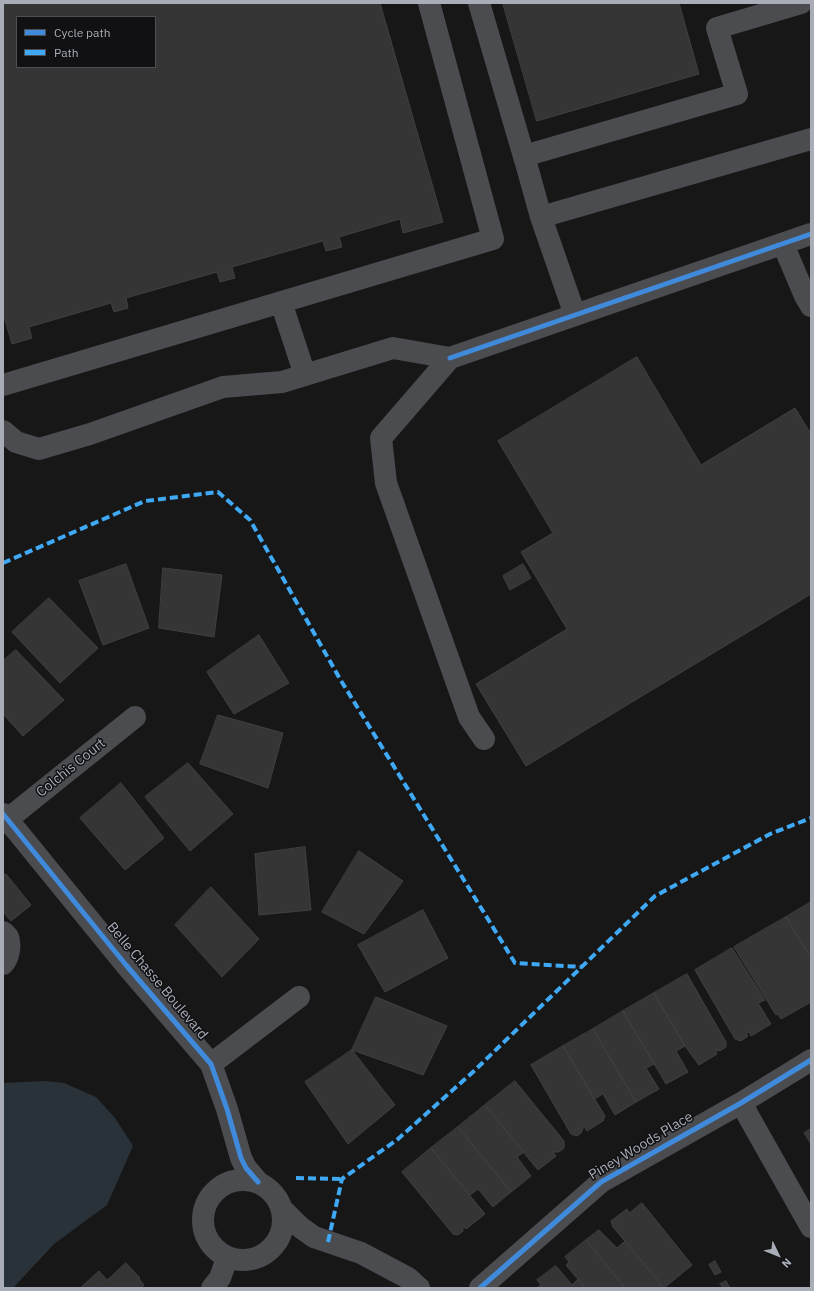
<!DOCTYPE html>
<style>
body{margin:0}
#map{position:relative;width:814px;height:1291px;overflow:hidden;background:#171717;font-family:"IBM Plex Sans",sans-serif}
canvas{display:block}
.frame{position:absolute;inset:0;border:4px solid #a8adb8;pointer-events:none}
.legend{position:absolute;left:16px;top:16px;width:140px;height:52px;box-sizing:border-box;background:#111113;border:1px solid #4d4f55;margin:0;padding:5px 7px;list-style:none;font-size:12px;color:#a8adb8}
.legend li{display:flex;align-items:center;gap:8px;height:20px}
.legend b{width:20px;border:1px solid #4d4f55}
.north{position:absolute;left:758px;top:1235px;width:40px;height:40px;-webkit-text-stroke:3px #111113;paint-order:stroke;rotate:133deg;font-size:11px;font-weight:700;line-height:16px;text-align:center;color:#a8adb8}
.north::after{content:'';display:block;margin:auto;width:14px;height:18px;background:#a8adb8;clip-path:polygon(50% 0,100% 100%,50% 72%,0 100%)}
</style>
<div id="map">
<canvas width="814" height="1291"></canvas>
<div class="frame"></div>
<ul class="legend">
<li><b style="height:5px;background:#408adc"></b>Cycle path</li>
<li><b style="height:5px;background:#3fa9f5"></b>Path</li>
</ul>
<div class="north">N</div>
</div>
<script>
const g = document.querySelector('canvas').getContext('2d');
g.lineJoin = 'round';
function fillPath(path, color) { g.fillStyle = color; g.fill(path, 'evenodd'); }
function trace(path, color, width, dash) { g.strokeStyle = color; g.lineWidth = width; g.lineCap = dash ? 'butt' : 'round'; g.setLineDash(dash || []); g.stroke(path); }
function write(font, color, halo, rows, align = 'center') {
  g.font = font + ' "IBM Plex Sans",sans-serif'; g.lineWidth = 3; g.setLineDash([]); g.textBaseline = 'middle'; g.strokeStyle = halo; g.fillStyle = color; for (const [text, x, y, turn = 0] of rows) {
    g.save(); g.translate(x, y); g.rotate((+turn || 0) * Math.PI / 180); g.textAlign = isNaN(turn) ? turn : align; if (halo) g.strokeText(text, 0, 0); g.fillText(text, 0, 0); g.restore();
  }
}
fillPath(new Path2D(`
 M45,1081L64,1083L96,1097L115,1118L133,1146L107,1205L54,1244L13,1288H3V1083Z`), '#2a3239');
const building = new Path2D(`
 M3,3H380L443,222L403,233L400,219L339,237L342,247L326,251L323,241L232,267L235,278L220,282L217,272L126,298L128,308L114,312L111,303L29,327L32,338L12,344L3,313ZM17,17H155V67H17Z
 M503,3H679L699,74L537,121Z
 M637,357L701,465L795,408L811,434V594L526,766L476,684L567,629L521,552L553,533L498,441Z
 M126,564L149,628L103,645L79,581Z
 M523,564L531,578L510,590L503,576Z
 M163,568L222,575L214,637L159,628Z
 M49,598L98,648L60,683L12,632Z
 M259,635L289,683L234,714L207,672Z
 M16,650L64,700L23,736L3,714V661Z
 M218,715L283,733L268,788L200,764Z
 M188,763L233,814L190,851L145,797Z
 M121,783L164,838L125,870L80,818Z
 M305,847L311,910L259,915L255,854Z
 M359,851L403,881L364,934L322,912Z
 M3,872L5,875L6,874L31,905L11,921L3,912Z
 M211,887L259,939L222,977L175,925Z
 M811,902V958L786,917Z
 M423,910L448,958L385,992L358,945Z
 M786,917L811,958V972L809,974L811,978V1002L781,1019L778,1014L776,1015L734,947Z
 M732,948L765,1000L758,1003L771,1024L751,1036L749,1032L746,1033L748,1036L741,1041L735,1039L695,970Z
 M687,974L726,1042V1047L720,1051L715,1050L717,1054L699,1065L685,1046L654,993Z
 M654,993L685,1046L676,1051L688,1072L666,1084L623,1011Z
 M376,997L447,1026L423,1075L352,1050Z
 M623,1011L654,1064L646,1068L659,1089L636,1102L593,1029Z
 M593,1029L636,1102L615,1115L603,1094L594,1099L563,1046Z
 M563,1046L605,1116L603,1121L587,1131L584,1126L581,1133L577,1136L571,1134L531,1065Z
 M352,1050L395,1105L348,1144L305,1082Z
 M515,1081L564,1141V1148L559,1152H553L556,1156L538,1170L485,1105Z
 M485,1105L524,1152L517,1157L531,1176L511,1192L458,1127Z
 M458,1127L511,1192L493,1207L478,1189L470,1195L431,1148Z
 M811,1129V1144L804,1133Z
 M431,1148L485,1214L466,1229L463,1226V1231L458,1235L453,1234L402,1172Z
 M642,1203L692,1265L664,1288L613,1227L611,1221L627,1209L629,1213Z
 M599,1230L617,1248L625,1241L664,1288H625L586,1240Z
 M586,1240L625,1288H585L566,1265L569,1262L565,1257Z
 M715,1261L721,1272L715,1275L709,1265Z
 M126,1263L140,1278L139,1279L144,1285L141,1288H80L99,1271L107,1280Z
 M556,1266L572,1285L578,1279L585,1288H539L538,1287L541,1285L537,1280Z
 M726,1281L730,1288H723L720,1284Z`);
fillPath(building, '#353536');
trace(building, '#3f4043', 1);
trace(new Path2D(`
 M479,3L525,160
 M541,217L524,156L737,94L717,28L801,3
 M783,244L805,296L811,306
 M281,302L305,375
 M575,315L541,217L811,139
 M450,358L381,438L386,483L469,717L484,739
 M3,385L493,239L429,3
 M3,431L16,442L39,449L90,434L223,387L282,382L393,348L450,358L811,234
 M3,814L126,965L211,1064L227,1109L241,1158L246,1168L258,1182
 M3,823L135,717
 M3,932C5,933 6,935 8,937C11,944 9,958 3,964
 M211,1064L299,997
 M741,1103L811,1227
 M203 1220a40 40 0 1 1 80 0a40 40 0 1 1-80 0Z
 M282,1209L300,1227L314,1237L361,1253L408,1278L419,1288
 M212,1288L220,1278L227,1258
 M480,1288L601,1182L741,1103L811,1060`), '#4b4c50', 22);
trace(new Path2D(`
 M3,563L145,501L218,492L250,520L340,679L515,963L582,967
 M296,1178L342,1179
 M328,1242L342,1179L398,1139L474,1071L655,896L770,834L811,818`), '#3fa9f5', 4, [8, 4]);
trace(new Path2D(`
 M450,358L811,234
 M3,814L126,965L211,1064L227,1109L241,1158L246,1168L258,1182
 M480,1288L601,1182L741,1103L811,1060`), '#408adc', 5);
write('14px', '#a8adb8', '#111113', [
 ["Colchis Court",71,768,-39],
 ["Belle Chasse Boulevard",157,981,50],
 ["Piney Woods Place",641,1146,-31]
]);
</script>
